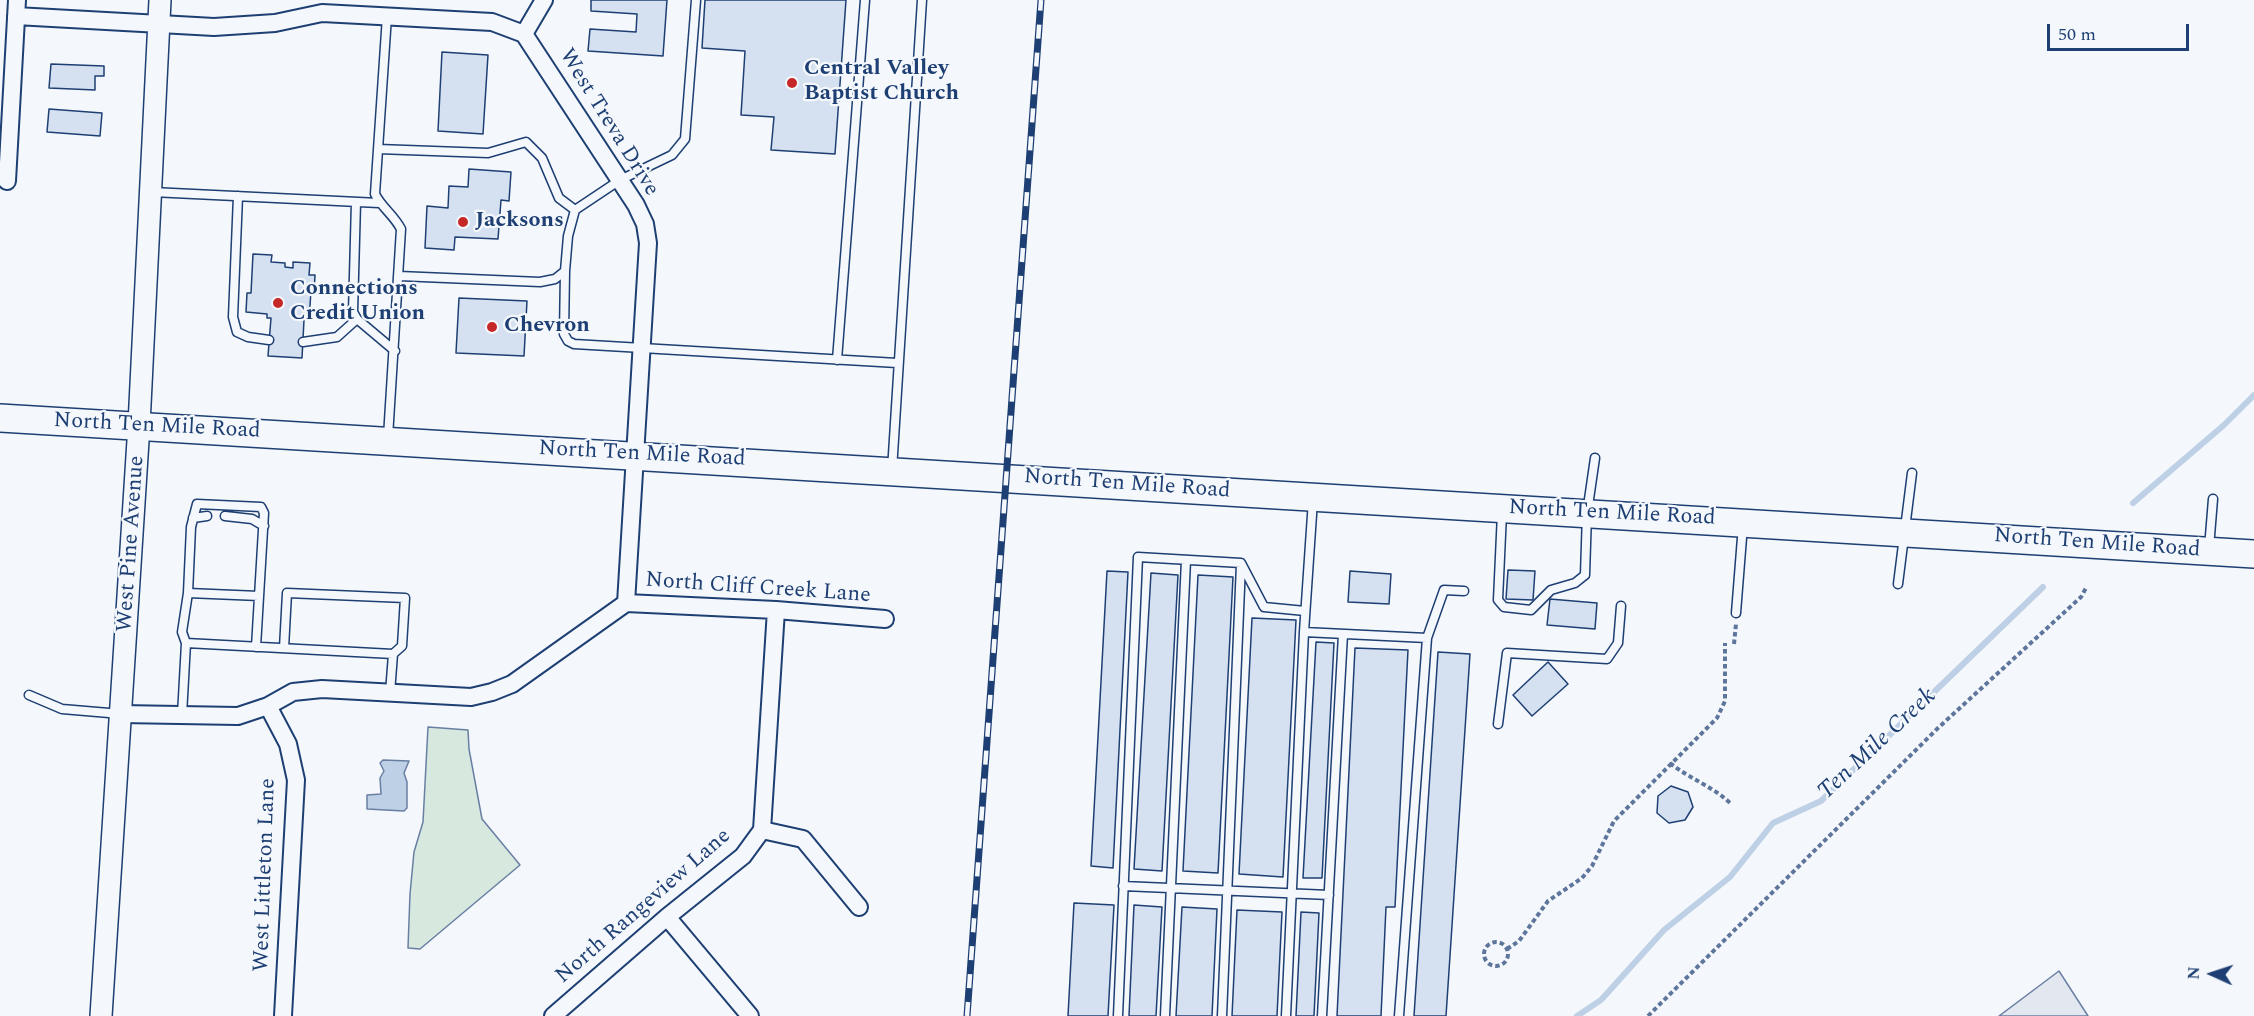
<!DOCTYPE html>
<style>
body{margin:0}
#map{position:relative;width:2254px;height:1016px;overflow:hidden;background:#f4f7fb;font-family:Spectral,serif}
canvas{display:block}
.north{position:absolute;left:2182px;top:944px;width:60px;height:60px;-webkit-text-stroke:4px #f4f7fb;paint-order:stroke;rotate:273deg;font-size:16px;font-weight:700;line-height:24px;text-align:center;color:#1d3f73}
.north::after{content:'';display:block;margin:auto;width:21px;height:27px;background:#1d3f73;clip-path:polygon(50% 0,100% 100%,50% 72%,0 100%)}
.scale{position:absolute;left:2047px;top:24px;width:142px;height:27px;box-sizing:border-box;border:3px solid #1d3f73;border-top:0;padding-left:8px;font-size:18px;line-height:21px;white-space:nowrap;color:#1d3f73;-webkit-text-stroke:4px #f4f7fb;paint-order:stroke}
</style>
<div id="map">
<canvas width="2254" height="1016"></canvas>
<div class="north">N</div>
<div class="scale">50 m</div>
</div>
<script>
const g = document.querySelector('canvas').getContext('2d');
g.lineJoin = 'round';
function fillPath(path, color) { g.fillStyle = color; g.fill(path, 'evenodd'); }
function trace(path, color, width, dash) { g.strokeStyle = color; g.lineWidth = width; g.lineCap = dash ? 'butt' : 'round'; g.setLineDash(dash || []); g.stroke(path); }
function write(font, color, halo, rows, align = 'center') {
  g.font = font + ' Spectral,serif'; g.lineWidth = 4.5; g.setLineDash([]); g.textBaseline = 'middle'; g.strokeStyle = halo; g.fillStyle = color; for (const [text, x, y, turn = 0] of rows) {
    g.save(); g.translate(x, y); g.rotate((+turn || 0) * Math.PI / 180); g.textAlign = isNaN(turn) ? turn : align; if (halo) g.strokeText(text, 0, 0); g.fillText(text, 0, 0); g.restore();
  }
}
const green = new Path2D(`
 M428,727L468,730L469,749L482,819L520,865L420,949L408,948L410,894L414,852L423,822Z`);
fillPath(green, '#d7e8df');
trace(green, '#687fa3', 1.5);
const parking = new Path2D(`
 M2059,971L2088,1016H1999Z`);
fillPath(parking, '#e3e8f0');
trace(parking, '#687fa3', 1.5);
const water = new Path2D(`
 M383,760L409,761L404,773L407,782V808L404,811L367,809V795L381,794L380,778L384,771L380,763Z`);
fillPath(water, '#bed0e5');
trace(water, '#687fa3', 1.5);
trace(new Path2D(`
 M2133,503L2224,425L2254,395
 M1577,1016L1601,1000L1664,930L1730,877L1773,823L1821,801L2043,587`), '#bed0e5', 6);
const building = new Path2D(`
 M591,0H667L663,56L588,51L590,29L636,32L637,14L591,11Z
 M705,0H846L835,154L771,150L774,117L741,115L745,51L702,48Z
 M442,52L488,55L483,134L438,131Z
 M51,64L104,66V76H95V90L49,88Z
 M49,109L102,113L100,136L47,132Z
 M469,169L511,172L509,201L501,200L498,239L455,237L454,250L425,248L427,206L448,208L449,186L468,187Z
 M253,254L272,255L271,262L285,263V267L293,268V262L310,263L309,275H315L314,292L311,291L309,320H304L302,358L268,356L271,318H267V314L246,312L247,293H251Z
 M459,298L527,301L524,356L456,353Z
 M1508,570L1535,571L1533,600L1506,599Z
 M1107,571L1128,572L1113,868L1091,866Z
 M1350,571L1391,574L1389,604L1348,602Z
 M1151,573L1178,575L1162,871L1134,869Z
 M1198,575L1233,577L1218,873L1183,871Z
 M1550,599L1597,603L1595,629L1547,625Z
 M1252,618L1296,620L1283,877L1239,874Z
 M1316,642L1334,643L1322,878H1303Z
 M1355,648L1408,650L1395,907H1386L1381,1016H1337Z
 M1438,652L1470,654L1446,1016H1414Z
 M1548,662L1568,684L1532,716L1513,695Z
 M1671,786L1688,792L1693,807L1685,820L1669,823L1657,813L1658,796Z
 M1074,903L1114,905L1108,1016H1068Z
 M1134,905L1162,907L1156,1016H1129Z
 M1182,907L1217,909L1212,1016H1176Z
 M1237,910L1282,912L1277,1016H1232Z
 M1301,912L1319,913L1314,1016H1296Z`);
fillPath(building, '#d5e0f0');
trace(building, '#1d3f73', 1.5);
const service = new Path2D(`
 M387,16L375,194C382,208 393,214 401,229L388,437
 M378,149L488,153L526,142L542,158L559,198L575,210L620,180L672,155L685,139L696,0
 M152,192L379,203
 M238,196L233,317L237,332L248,337L269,340
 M356,202L353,312L357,319L395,351
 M565,271L564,334L568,341L574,344L897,363
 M399,276L540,282L555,279L565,271L568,236L575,210
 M303,342L337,337L357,319
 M837,360L865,0
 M892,470L922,0
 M1502,513L1498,600L1504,607L1531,610L1551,590L1575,583L1585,575L1587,513L1595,458
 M225,516L252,519L264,526
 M193,518L207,516
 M2209,548L2213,499
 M1898,584L1912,473
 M188,593L191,527L197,504L261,507L264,513L256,647
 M1736,613L1743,525
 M1304,632L1427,638L1399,1016
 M1427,638L1444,590L1464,591
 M186,643L393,654L390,693
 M284,648L287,593L405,598L402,646L393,654
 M29,695L62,709L121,714
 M182,715L186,643L182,632L188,593L259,596
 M1498,724L1507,653L1607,659L1618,643L1621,606
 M1123,886L1329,895
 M1118,1016L1138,557L1241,563L1264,607L1305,611
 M1165,1016L1186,560
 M1222,1016L1241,564
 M1286,1016L1304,632L1313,500
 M1322,1016L1343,634`);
const minor = new Path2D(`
 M16,16L214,27L275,23L322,13L492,22L524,34
 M524,34L636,205L645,224L648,243L626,603
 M524,34L544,0
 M7,181L17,0
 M268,706L288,744L296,780L283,1016
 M121,714L238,716L268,706L293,692L322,689L471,697L492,692L512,684L626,603L776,610L885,619
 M762,830L776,610
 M762,830L803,839L859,907
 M667,917L750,1016
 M553,1016L667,917L743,856L762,830`);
const tertiary = new Path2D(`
 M101,1016L139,425L160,0`);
const primary = new Path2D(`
 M0,418L2254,554`);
trace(service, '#1d3f73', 11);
trace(minor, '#1d3f73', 20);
trace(tertiary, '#1d3f73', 24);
trace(primary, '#1d3f73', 30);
trace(new Path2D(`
 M1734,644L1736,624
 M1670,763C1690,779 1714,787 1731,804
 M1484 954a12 12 0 1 1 24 0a12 12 0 1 1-24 0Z
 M1507,949L1519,941L1548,901L1582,878L1592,866L1614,821L1717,718L1725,701V643
 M1648,1016L1938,728L2081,597L2086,588`), '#5e769c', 4, [4.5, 3]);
trace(service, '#f4f7fb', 8);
trace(minor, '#f4f7fb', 16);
trace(tertiary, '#f4f7fb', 21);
trace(primary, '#f4f7fb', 27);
const rail = new Path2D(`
 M967,1016L1041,0`);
trace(rail, '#1d3f73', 7);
trace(rail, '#f4f7fb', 4.5, [14]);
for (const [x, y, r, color] of [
 [792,83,6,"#c62828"],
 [463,222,6,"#c62828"],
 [278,303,6,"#c62828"],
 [492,327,6,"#c62828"]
]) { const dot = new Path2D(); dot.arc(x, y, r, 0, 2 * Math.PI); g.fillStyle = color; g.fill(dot); trace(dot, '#f4f7fb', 2); }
write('bold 22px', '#1d3f73', '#f4f7fb', [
 ["Central Valley",804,70],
 ["Baptist Church",804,95],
 ["Jacksons",475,222],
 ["Connections",290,290],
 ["Credit Union",290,315],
 ["Chevron",504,327]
], 'left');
write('22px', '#1d3f73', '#f4f7fb', [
 ["West Treva Drive",608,123,58],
 ["North Ten Mile Road",157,427,3],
 ["North Ten Mile Road",642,455,3],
 ["North Ten Mile Road",1127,485,4],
 ["North Ten Mile Road",1612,514,3],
 ["West Pine Avenue",132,544,-86],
 ["North Ten Mile Road",2097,544,4],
 ["North Cliff Creek Lane",758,589,4],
 ["West Littleton Lane",266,875,-88],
 ["North Rangeview Lane",644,907,-41]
]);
write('italic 24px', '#1d3f73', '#f4f7fb', [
 ["Ten Mile Creek",1878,745,-43]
]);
</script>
